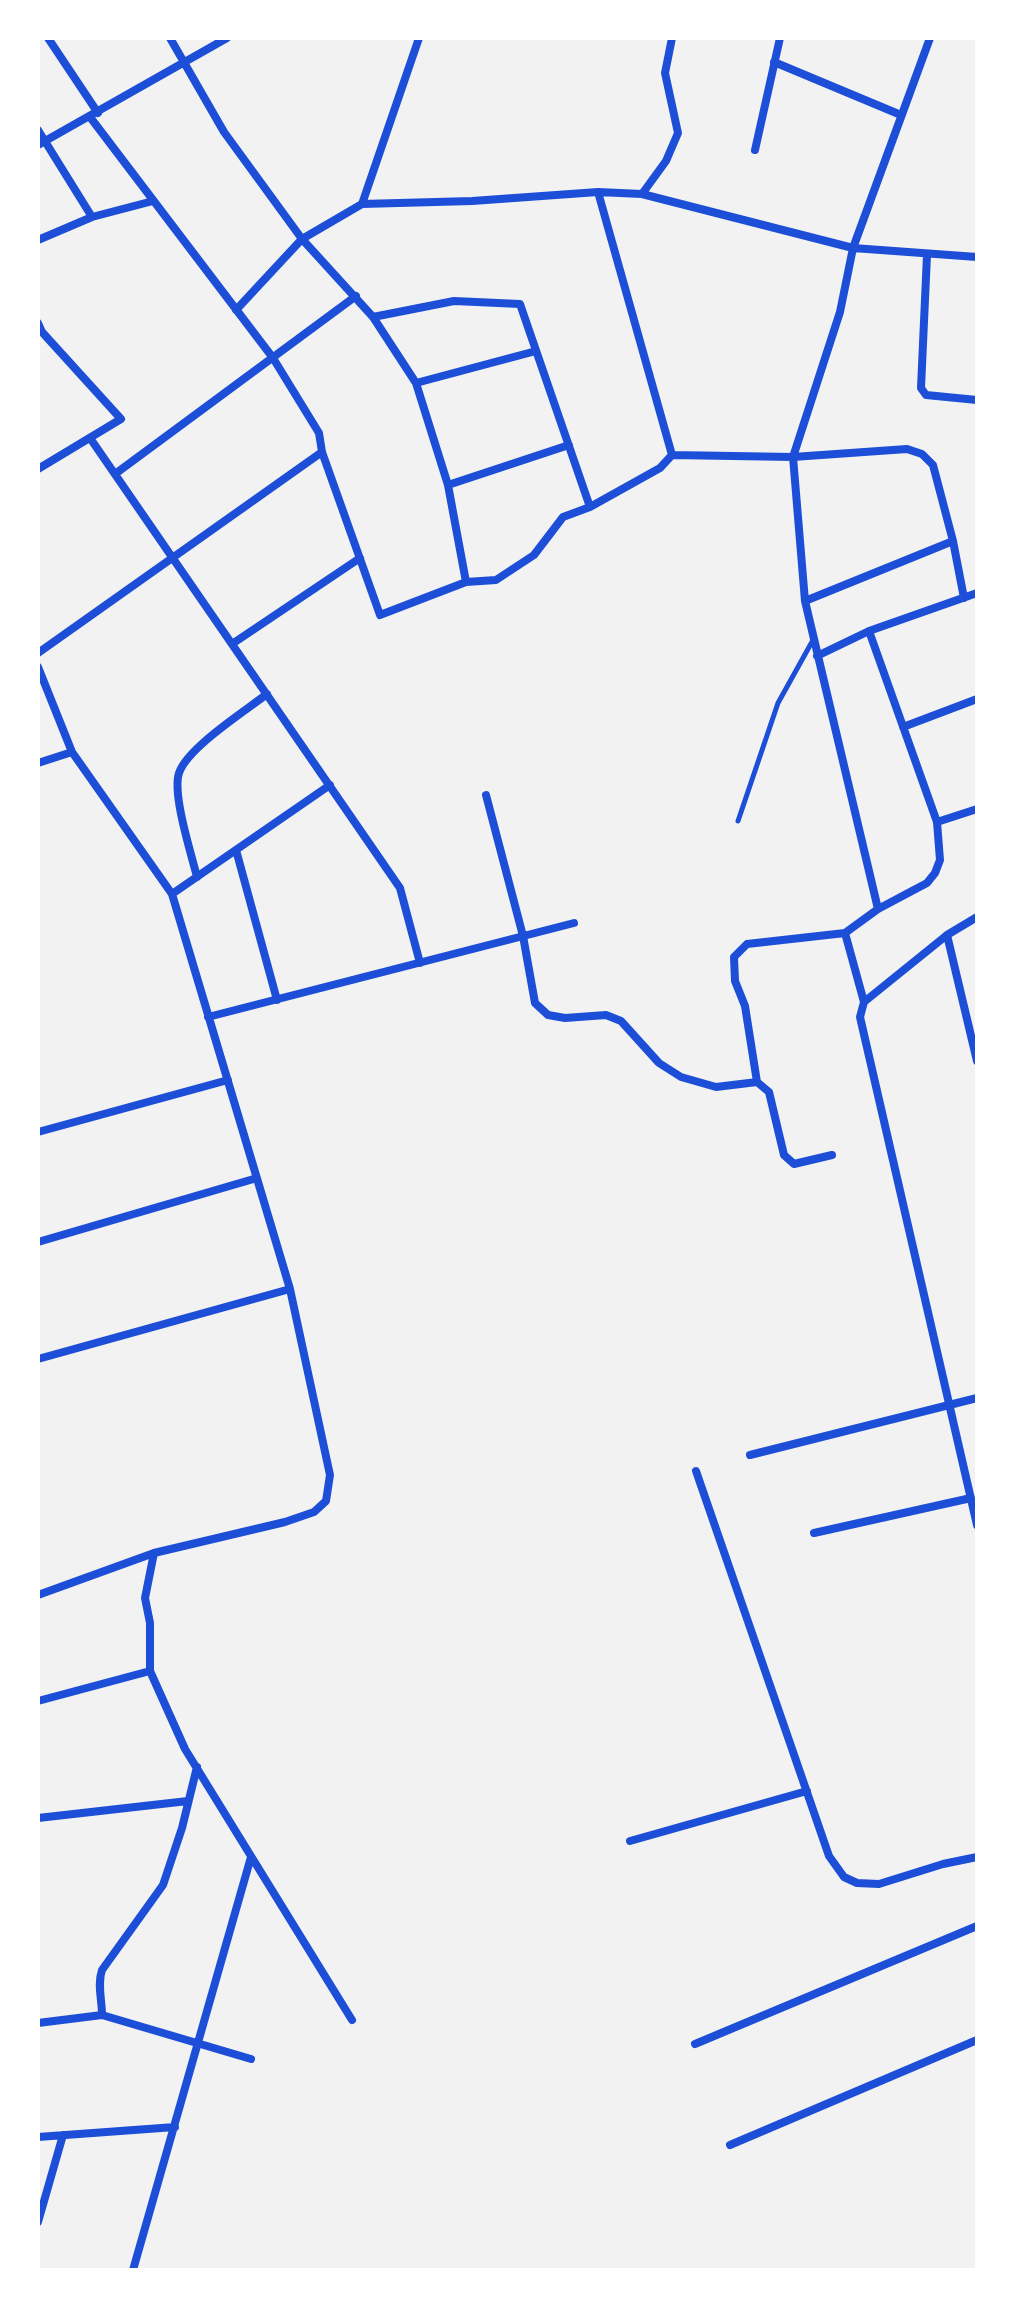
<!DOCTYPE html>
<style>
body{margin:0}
#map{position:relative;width:1015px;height:2308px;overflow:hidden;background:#f2f2f2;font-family:Lora,serif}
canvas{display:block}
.frame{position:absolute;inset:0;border:40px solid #fff;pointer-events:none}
</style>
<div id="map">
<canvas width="1015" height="2308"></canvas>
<div class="frame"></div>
</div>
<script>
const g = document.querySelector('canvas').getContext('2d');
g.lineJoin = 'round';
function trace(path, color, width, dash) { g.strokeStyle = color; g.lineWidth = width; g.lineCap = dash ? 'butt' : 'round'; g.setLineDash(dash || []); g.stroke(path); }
trace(new Path2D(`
 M738,821L778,703L813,640`), '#1d4ed8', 5);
trace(new Path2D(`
 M48,38L98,113
 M170,38L224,132L302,239L373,317L416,383L448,485L466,582L380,615L322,452
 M774,62L901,115
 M38,130L92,217
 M38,145L227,38
 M755,150L780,38
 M642,194L666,161L678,133L665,73L672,38
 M362,204L472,201L598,192L642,194L853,248L977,257
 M38,240L92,217L153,201
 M927,255L921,388L926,395L977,400
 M236,310L302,239L362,204L419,38
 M373,317L454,301L520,304L590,507
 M38,323L42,332L121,419L38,469
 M416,383L536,351
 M90,438L400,888L420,963
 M672,455L793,457L907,449L922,454L933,465L953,541L964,598
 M115,474L356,296
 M448,485L569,445
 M466,582L496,580L534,555L563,517L590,507L660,468L672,455L598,192
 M805,601L953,541
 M232,644L360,558
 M38,653L322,452L319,433L273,358L90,117
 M817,656L869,631L977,593
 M38,667L72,752L172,894L290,1289L330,1475L326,1501L314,1512L285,1522L154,1553L38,1595
 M903,727L977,699
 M38,763L72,752
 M486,795L523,936L535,1003L548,1015L565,1018L606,1015L621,1021L659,1063L681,1077L716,1087L757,1082L769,1092L784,1155L794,1164L832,1155
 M937,822L977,809
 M236,850L277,1000
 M197,877C191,853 172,794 179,773C187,748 245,711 267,694
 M172,894L330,785
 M878,909L805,601L793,457L840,312L853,248L930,38
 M977,917L947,935L864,1002L860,1017L977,1525
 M845,933L864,1002
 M947,935L977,1061
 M208,1017L574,923
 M757,1082L745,1006L735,981L734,957L747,944L845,933L878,909L927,883L935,873L940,860L937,822L869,631
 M38,1132L228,1080
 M38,1242L257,1178
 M38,1359L290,1289
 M750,1455L977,1398
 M696,1471L829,1856L844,1877L857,1883L879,1884L943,1864L977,1857
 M814,1533L971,1498
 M154,1553L145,1598L150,1623V1671L185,1749L352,2020
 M38,1701L150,1671
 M38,1818L188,1801
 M630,1841L807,1791
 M102,2015C102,2000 97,1984 102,1970L163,1885L182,1828L197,1767
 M38,2023L102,2015L251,2059
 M695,2044L977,1926
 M38,2137L175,2127
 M730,2145L977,2040
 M38,2222L63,2135
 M133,2270L251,1857`), '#1d4ed8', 8);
</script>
